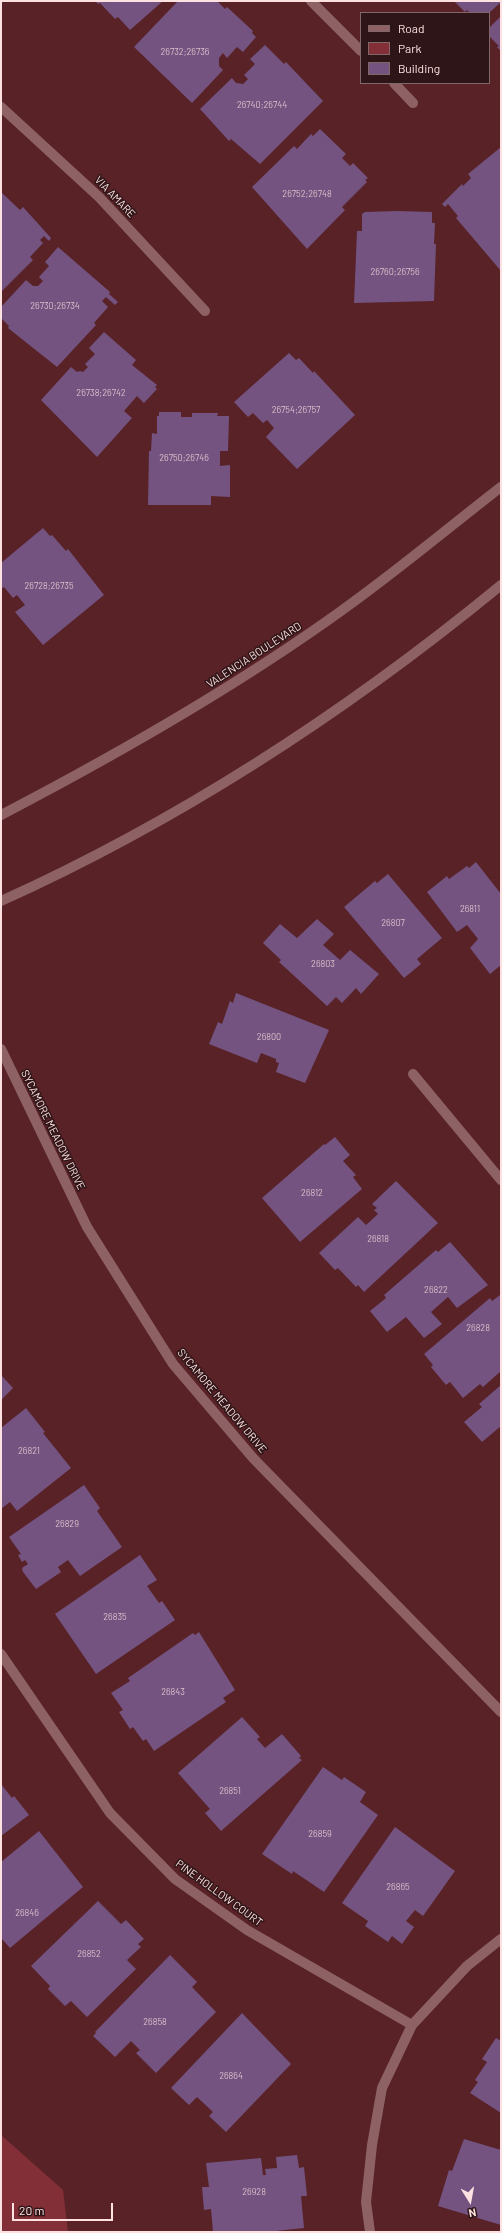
<!DOCTYPE html>
<style>
body{margin:0}
#map{position:relative;width:502px;height:2233px;overflow:hidden;background:#582227;font-family:Barlow,sans-serif}
canvas{display:block}
.frame{position:absolute;inset:0;border:2px solid #fee1e1;pointer-events:none}
.legend{position:absolute;left:360px;top:12px;width:130px;height:72px;box-sizing:border-box;background:#2e1517;border:1px solid #816768;margin:0;padding:5px 7px;list-style:none;font-size:12px;color:#fee1e1}
.legend li{display:flex;align-items:center;gap:8px;height:20px}
.legend b{width:20px;border:1px solid #816768}
.north{position:absolute;left:450px;top:2181px;width:40px;height:40px;-webkit-text-stroke:3px #2e1517;paint-order:stroke;rotate:169deg;font-size:11px;font-weight:700;line-height:16px;text-align:center;color:#fee1e1}
.north::after{content:'';display:block;margin:auto;width:14px;height:18px;background:#fee1e1;clip-path:polygon(50% 0,100% 100%,50% 72%,0 100%)}
.scale{position:absolute;left:12px;top:2203px;width:101px;height:18px;box-sizing:border-box;border:2px solid #fee1e1;border-top:0;padding-left:5px;font-size:12px;line-height:14px;white-space:nowrap;color:#fee1e1;-webkit-text-stroke:3px #2e1517;paint-order:stroke}
</style>
<div id="map">
<canvas width="502" height="2233"></canvas>
<div class="frame"></div>
<ul class="legend">
<li><b style="height:5px;background:#8e6264"></b>Road</li>
<li><b style="height:11px;background:#832f38"></b>Park</li>
<li><b style="height:11px;background:#745380"></b>Building</li>
</ul>
<div class="north">N</div>
<div class="scale">20 m</div>
</div>
<script>
const g = document.querySelector('canvas').getContext('2d');
g.lineJoin = 'round';
function fillPath(path, color) { g.fillStyle = color; g.fill(path, 'evenodd'); }
function trace(path, color, width, dash) { g.strokeStyle = color; g.lineWidth = width; g.lineCap = dash ? 'butt' : 'round'; g.setLineDash(dash || []); g.stroke(path); }
function write(font, color, halo, rows, align = 'center') {
  g.font = font + ' Barlow,sans-serif'; g.lineWidth = 3; g.setLineDash([]); g.textBaseline = 'middle'; g.strokeStyle = halo; g.fillStyle = color; for (const [text, x, y, turn = 0] of rows) {
    g.save(); g.translate(x, y); g.rotate((+turn || 0) * Math.PI / 180); g.textAlign = isNaN(turn) ? turn : align; if (halo) g.strokeText(text, 0, 0); g.fillText(text, 0, 0); g.restore();
  }
}
fillPath(new Path2D(`
 M1,2135L63,2190L68,2232H1Z`), '#832f38');
fillPath(new Path2D(`
 M95,1H163L130,30L118,17L115,19L100,3L98,4Z
 M178,1H217L225,9L227,7L253,31L252,33L256,37L243,52L237,47L227,58L223,53L219,58V66L223,70L192,103L134,47Z
 M454,1H501V2L489,13H470L467,10L465,12Z
 M501,16V51L497,47L499,46L489,36V28Z
 M265,45L284,64L286,62L323,101L260,164L231,139L229,141L200,109L232,78L236,83L243,84L248,79L244,75L255,64L250,59Z
 M320,129L346,154L342,158L350,166L353,163L368,178L365,180L367,182L342,207L345,210L307,249L252,187L294,146L297,149L311,134L313,136Z
 M501,147V271L456,218L458,216L448,204L445,207L442,204L462,184L463,186L471,178L468,174Z
 M1,192L20,210L23,207L51,238L49,241L44,236L40,240L43,243L30,257L33,260L1,292Z
 M397,211L432,212V223H435L434,244H436L434,301L354,303L357,231H362V214L365,212Z
 M58,247L110,292L109,294L118,302L115,305L106,297L102,301L108,307L94,323L96,325L57,367L8,328L9,326L1,318V307L26,280L33,286H38L43,281L39,277L49,266L45,262Z
 M104,332L136,360L132,365L157,385L155,387L157,389L144,403L137,396L124,411L132,418L97,457L41,400L71,367L77,372L80,371L83,372L88,367L85,364L95,354L89,348Z
 M289,353L296,360L299,358L313,373L314,371L355,415L297,469L266,437L274,428L267,420L263,423L253,413L248,417L234,402Z
 M159,412H181V417H192V413H218L217,416H229L228,451H220V466L230,465V497L211,496V505H148L149,451H151L152,433L157,434V416H159Z
 M43,528L50,536L52,535L66,551L68,549L104,595L43,645L15,612L25,605L17,595L13,598L4,587L1,589V563Z
 M476,862L501,894V965L490,974L470,948L478,939L467,925L457,932L427,892L447,876L449,879L467,866L469,868Z
 M388,874L442,938L417,959L421,964L404,978L344,907L375,881L377,883Z
 M317,919L334,934L323,945L340,960L350,950L379,974L361,994L356,988L342,1003L336,997L327,1006L279,962L281,960L263,943L280,924L297,938Z
 M236,993L329,1030L305,1083L276,1072L279,1063L276,1062V1059L261,1053L257,1063L209,1044L218,1022L222,1024L230,1001L233,1003Z
 M335,1137L350,1155L343,1161L356,1175L353,1177L362,1189L300,1242L262,1198L324,1144L325,1145Z
 M396,1181L438,1223L364,1292L358,1285L356,1287L338,1268L335,1270L319,1253L358,1217L366,1225L378,1214L374,1210L377,1208L372,1204Z
 M450,1242L488,1285L457,1308L448,1297L431,1312L442,1324L424,1338L406,1317L387,1332L370,1311L386,1298L384,1295L436,1250L438,1252Z
 M500,1295L501,1371L483,1387L480,1384L463,1398L450,1382L446,1385L431,1367L433,1365L424,1354L490,1298L492,1301Z
 M1,1375L13,1388L1,1400Z
 M501,1385V1426L482,1442L464,1422L482,1407L479,1404Z
 M26,1408L45,1432L43,1433L71,1468L17,1511L10,1502L1,1509V1428Z
 M84,1485L100,1508L97,1511L122,1547L80,1576L68,1560L58,1567L61,1572L36,1589L23,1572L22,1568L28,1564L25,1560L22,1562L18,1555L21,1554L9,1537Z
 M140,1555L157,1580L147,1586L159,1603L162,1601L175,1620L96,1674L55,1614Z
 M199,1632L235,1690L223,1698L226,1702L154,1751L146,1739L143,1741L133,1727L130,1729L119,1712L123,1710L111,1693L130,1681L128,1678L193,1633L195,1635Z
 M242,1717L260,1737L257,1739L265,1748L282,1734L301,1756L299,1758L302,1760L221,1831L205,1813L210,1809L178,1773Z
 M323,1767L342,1780L344,1777L366,1792L360,1802L378,1815L324,1892L293,1871L292,1874L262,1854Z
 M1,1784L12,1798L14,1796L29,1815L1,1836Z
 M395,1827L455,1871L423,1916L415,1910L406,1921L414,1927L402,1944L392,1936L388,1942L365,1926L368,1921L342,1903Z
 M39,1831L83,1887L10,1948L1,1938V1862Z
 M98,1901L121,1924L126,1920L144,1939L138,1944L141,1947L127,1960L136,1969L87,2017L71,2001L65,2006L48,1989L50,1986L31,1966Z
 M170,1955L197,1982L192,1987L216,2012L156,2073L136,2053L140,2050L131,2041L115,2057L93,2036L96,2033L95,2032Z
 M242,2013L291,2064L226,2132L209,2116L213,2112L197,2097L189,2105L171,2088Z
 M496,2038L501,2041V2113L470,2093L478,2082L475,2080L487,2062L482,2059Z
 M464,2139L501,2150V2225L438,2206L449,2170L452,2171Z
 M297,2155L299,2168L304,2167L307,2196H301L304,2228L266,2232H213L211,2209L204,2210L202,2187H209L206,2163L261,2158L263,2175H266L265,2169L277,2168L276,2157Z`), '#745380');
trace(new Path2D(`
 M311,1L361,51
 M394,83L413,103
 M1,107L99,197L205,311
 M413,1074L501,1180
 M1,1654L110,1813L175,1879L247,1930L412,2025
 M370,2232L366,2202L372,2145L382,2088L412,2025L467,1966L501,1939`), '#8e6264', 10);
trace(new Path2D(`
 M1,815C118,754 234,688 341,611C396,572 448,528 501,487
 M1,901C180,820 350,709 501,585
 M1,1049L87,1227L173,1364L253,1458L501,1712`), '#8e6264', 10);
write('9px', '#dcbec9', null, [
 ["26732;26736",185,52],
 ["26740;26744",262,105],
 ["26752;26748",307,194],
 ["26760;26756",395,272],
 ["26730;26734",55,306],
 ["26738;26742",101,393],
 ["26754;26757",296,410],
 ["26750;26746",184,458],
 ["26728;26735",49,586],
 ["26811",470,909],
 ["26807",393,923],
 ["26803",323,964],
 ["26800",269,1037],
 ["26812",312,1193],
 ["26818",378,1239],
 ["26822",436,1290],
 ["26828",478,1328],
 ["26821",29,1451],
 ["26829",67,1524],
 ["26835",115,1617],
 ["26843",173,1692],
 ["26851",230,1791],
 ["26859",320,1834],
 ["26865",398,1887],
 ["26846",27,1913],
 ["26852",89,1954],
 ["26858",155,2022],
 ["26864",231,2076],
 ["26928",254,2192]
]);
write('11px', '#fee1e1', '#2e1517', [
 ["VIA AMARE",115,197,46],
 ["VALENCIA BOULEVARD",254,655,-33],
 ["SYCAMORE MEADOW DRIVE",53,1130,64],
 ["SYCAMORE MEADOW DRIVE",222,1401,50],
 ["PINE HOLLOW COURT",219,1893,36]
]);
</script>
